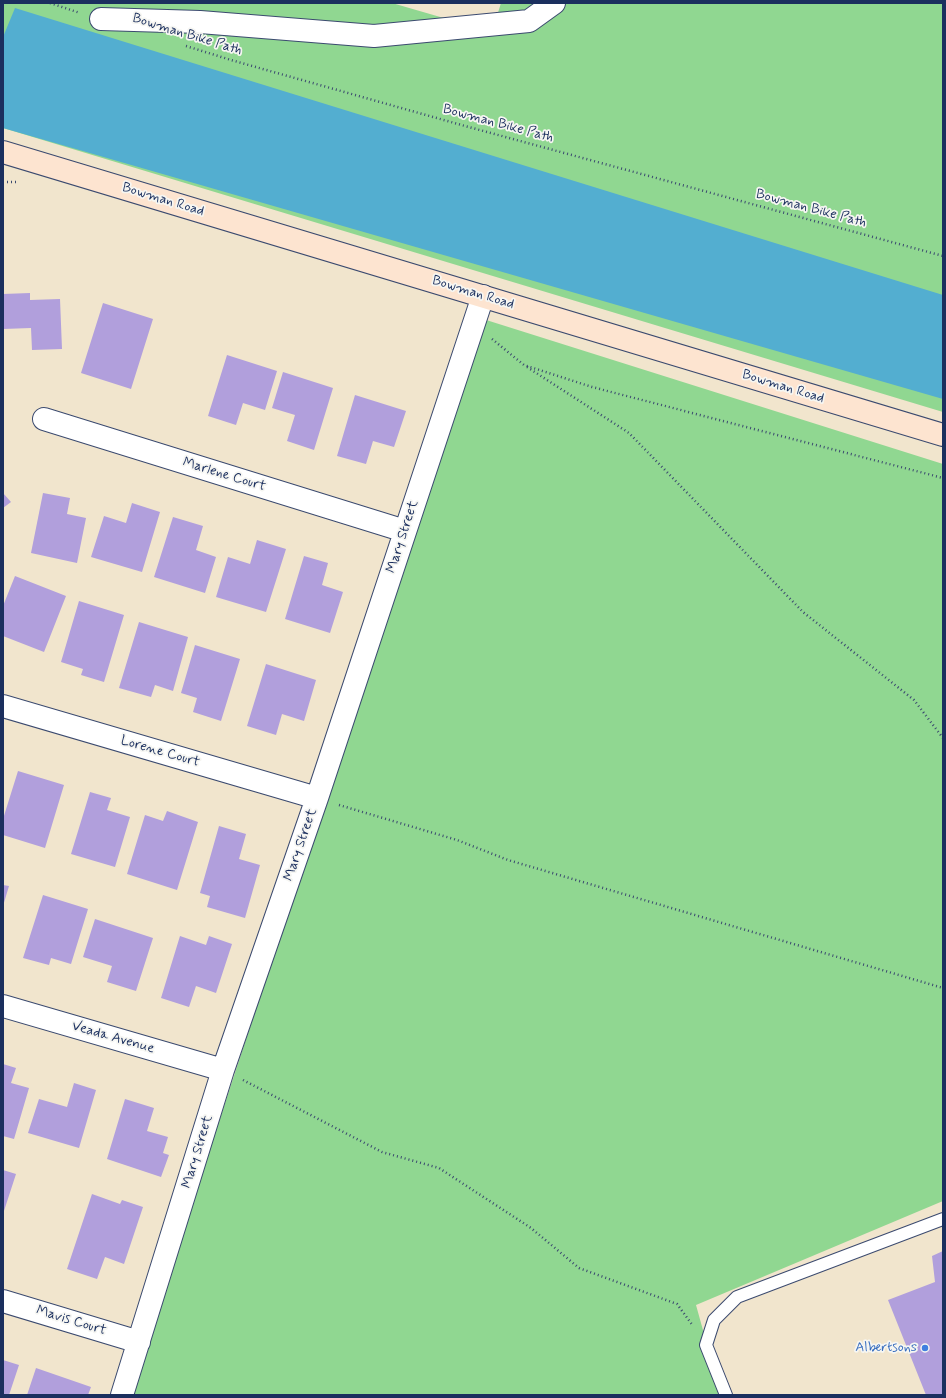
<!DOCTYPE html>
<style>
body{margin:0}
#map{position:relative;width:946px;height:1398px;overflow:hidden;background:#f1e5cd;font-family:Mynerve,sans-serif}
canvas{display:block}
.frame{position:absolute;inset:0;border:4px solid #1b2f5e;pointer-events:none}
</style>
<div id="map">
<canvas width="946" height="1398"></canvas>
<div class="frame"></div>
</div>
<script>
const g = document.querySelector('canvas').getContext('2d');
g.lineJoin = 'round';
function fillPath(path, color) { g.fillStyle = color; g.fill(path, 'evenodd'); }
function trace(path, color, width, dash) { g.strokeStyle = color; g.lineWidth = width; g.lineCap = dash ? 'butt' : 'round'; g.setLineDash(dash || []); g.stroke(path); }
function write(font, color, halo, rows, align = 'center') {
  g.font = font + ' Mynerve,sans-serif'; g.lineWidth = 3.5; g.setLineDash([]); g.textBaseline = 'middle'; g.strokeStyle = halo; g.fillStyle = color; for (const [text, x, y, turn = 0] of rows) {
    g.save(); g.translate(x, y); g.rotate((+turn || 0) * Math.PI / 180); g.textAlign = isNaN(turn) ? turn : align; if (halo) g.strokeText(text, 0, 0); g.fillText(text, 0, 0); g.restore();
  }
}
fillPath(new Path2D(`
 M3,3H392L492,32L501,3H943V412L3,128Z
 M483,319L943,464V1201L696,1305L721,1395H129Z`), '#90d791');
fillPath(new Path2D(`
 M15,8L943,295V399L3,128V37Z`), '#53aed0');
fillPath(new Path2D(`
 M30,293V300L60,299L62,349L32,350L31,328L3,329V294Z
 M103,303L153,319L131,389L81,373Z
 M227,355L277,371L265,410L243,403L236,425L208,416Z
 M283,372L333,388L314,450L287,441L295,415L272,408Z
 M355,395L406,411L394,447L373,441L366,464L337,456Z
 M3,493L11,502L3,508Z
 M43,493L70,498L67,514L86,518L77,563L31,553Z
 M132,503L160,512L142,572L91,557L104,516L126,523Z
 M173,517L203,526L196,550L216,557L205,593L154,577Z
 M257,540L286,549L266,612L216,597L228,557L250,564Z
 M304,556L328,563L322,585L343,592L330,633L285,619Z
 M15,576L66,596L44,652L3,636V606Z
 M79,601L124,615L104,682L81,675L83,669L61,662Z
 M139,622L188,637L173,691L155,685L151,697L119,688Z
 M195,645L240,659L221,721L193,712L197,698L181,693Z
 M266,664L316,680L304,721L282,714L276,735L247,726Z
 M18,771L64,785L45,848L3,835V819Z
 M90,792L111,798L107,810L130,817L115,867L71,854Z
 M167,811L198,822L177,890L127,874L145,815L163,821Z
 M219,826L246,834L239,859L260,865L245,918L207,907L210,896L200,893Z
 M3,885L9,886L3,906Z
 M43,895L88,909L71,964L51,958L49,965L23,958Z
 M95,919L153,938L136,991L107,982L112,966L83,957Z
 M180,936L206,945L209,936L232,944L216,993L196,986L189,1007L161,998Z
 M3,1064L16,1068L11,1083L29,1088L14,1139L3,1136Z
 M74,1083L96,1090L79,1148L28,1133L39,1099L67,1107Z
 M125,1099L154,1108L147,1131L168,1137L163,1153L169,1155L161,1177L107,1159Z
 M3,1170L16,1174L3,1214Z
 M92,1194L120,1204L122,1200L143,1207L124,1264L105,1257L97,1279L67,1269Z
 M943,1251V1395H926L888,1300L935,1282L932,1256Z
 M3,1360L19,1365L9,1395H3Z
 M36,1368L91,1387L88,1395H27Z`), '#b19fdc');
const service = new Path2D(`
 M726,1395L706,1345L714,1320L737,1297L943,1219`);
const minor = new Path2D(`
 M101,19L200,22L374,36L529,21L554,3
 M44,419L405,531
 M3,706L317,798
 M3,1006L223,1070
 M3,1301L139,1342
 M122,1395L223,1070L317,798L483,296`);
const secondary = new Path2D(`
 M3,152L943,435`);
trace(service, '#3b4a6f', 14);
trace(minor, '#3b4a6f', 24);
trace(secondary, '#3b4a6f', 24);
trace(new Path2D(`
 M50,3L80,13
 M186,46L231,60L465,126L943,256
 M3,182H18
 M492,339L524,365L592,387L943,478
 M527,367L629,433L803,612L914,700L943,738
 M339,805L457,840L508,860L943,988
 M243,1080L382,1152L439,1168L531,1228L579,1268L677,1304L693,1326`), '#3b4a6f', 2.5, [1, 3]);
trace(service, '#fff', 12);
trace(minor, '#fff', 22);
trace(secondary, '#fde4d0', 22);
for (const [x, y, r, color] of [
 [925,1348,4,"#3f7fe0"]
]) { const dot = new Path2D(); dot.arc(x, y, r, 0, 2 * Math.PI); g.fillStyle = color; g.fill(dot); trace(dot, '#f6f6f2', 1.5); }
write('14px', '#1b2f5e', '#f6f6f2', [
 ["Bowman Bike Path",187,35,17],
 ["Bowman Bike Path",498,124,15],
 ["Bowman Road",163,200,17],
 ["Bowman Bike Path",811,209,15],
 ["Bowman Road",473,293,17],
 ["Bowman Road",783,387,17],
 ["Marlene Court",224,475,17],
 ["Mary Street",403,537,-72],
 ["Lorene Court",160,752,16],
 ["Mary Street",301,845,-71],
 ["Veada Avenue",113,1038,16],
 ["Mary Street",198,1152,-73],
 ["Mavis Court",71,1321,17]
]);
write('14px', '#366cbe', '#f6f6f2', [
 ["Albertsons",917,1348]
], 'right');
</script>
